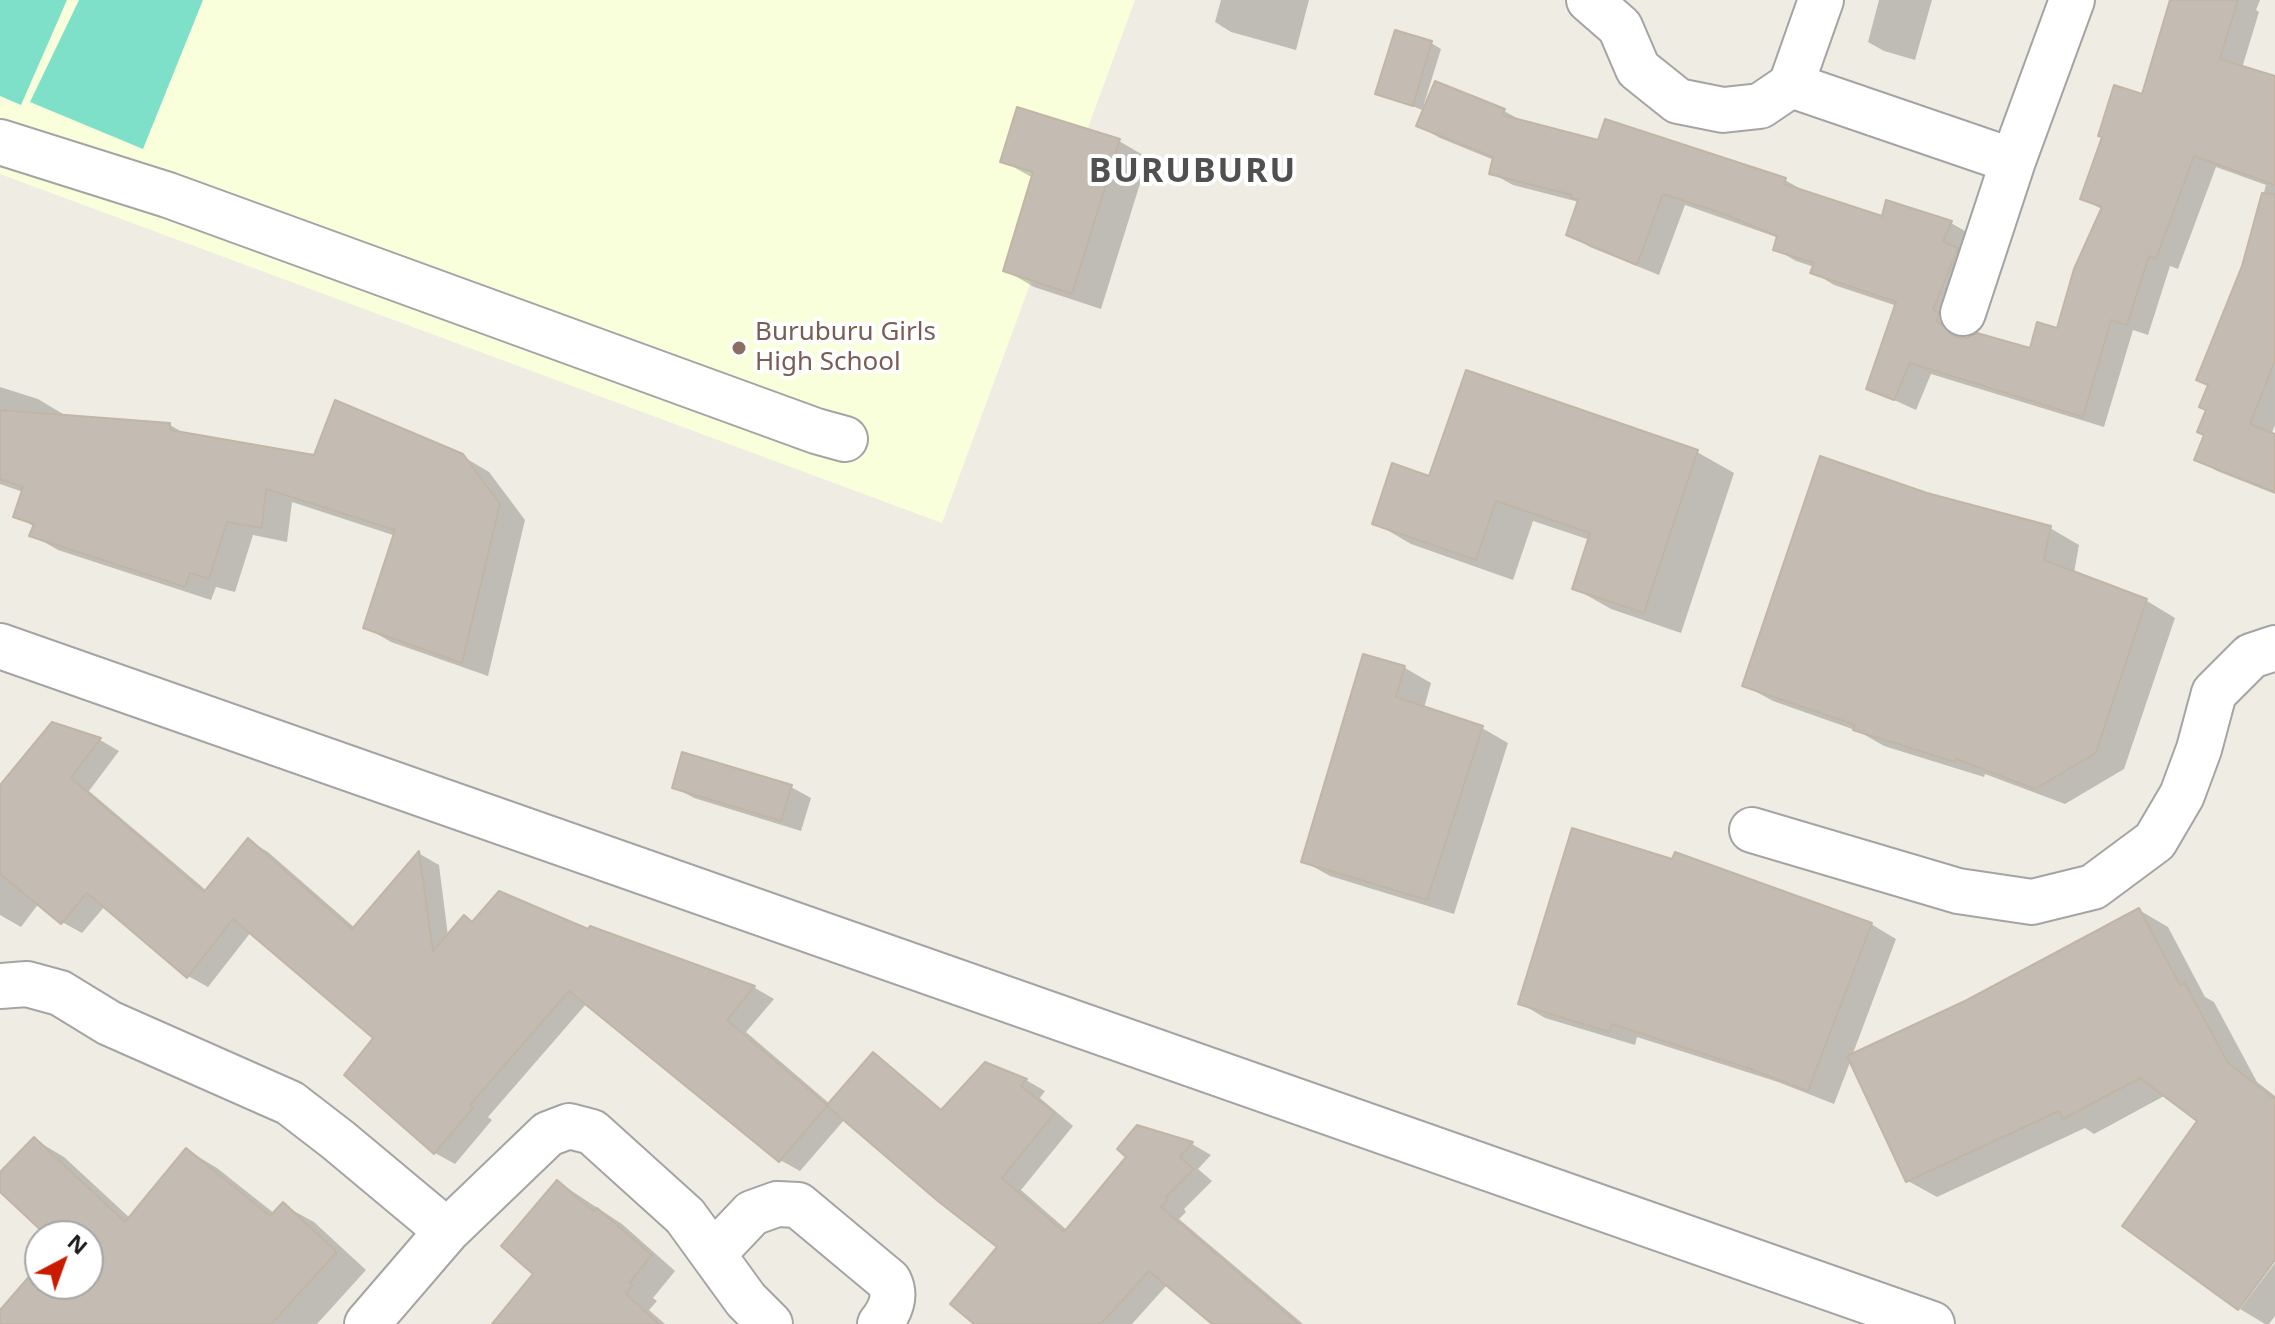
<!DOCTYPE html>
<style>
body{margin:0}
#map{position:relative;width:2275px;height:1324px;overflow:hidden;background:#efece3;font-family:"Noto Sans",sans-serif}
canvas{display:block}
.north{position:absolute;left:24px;top:1220px;width:80px;height:80px;box-sizing:border-box;background:#fff;border:2px solid #a5a5a5;border-radius:50%;rotate:41deg;font-size:22px;font-weight:700;line-height:32px;text-align:center;color:#1d1d1d}
.north::after{content:'';display:block;margin:auto;width:28px;height:36px;background:#ca1b00;clip-path:polygon(50% 0,100% 100%,50% 72%,0 100%)}
</style>
<div id="map">
<canvas width="2275" height="1324"></canvas>
<div class="north">N</div>
</div>
<script>
const g = document.querySelector('canvas').getContext('2d');
g.lineJoin = 'round';
function fillPath(path, color) { g.fillStyle = color; g.fill(path, 'evenodd'); }
function trace(path, color, width, dash) { g.strokeStyle = color; g.lineWidth = width; g.lineCap = dash ? 'butt' : 'round'; g.setLineDash(dash || []); g.stroke(path); }
function write(font, color, halo, rows, align = 'center') {
  g.font = font + ' "Noto Sans",sans-serif'; g.lineWidth = 8; g.setLineDash([]); g.textBaseline = 'middle'; g.strokeStyle = halo; g.fillStyle = color; for (const [text, x, y, turn = 0] of rows) {
    g.save(); g.translate(x, y); g.rotate((+turn || 0) * Math.PI / 180); g.textAlign = isNaN(turn) ? turn : align; if (halo) g.strokeText(text, 0, 0); g.fillText(text, 0, 0); g.restore();
  }
}
fillPath(new Path2D(`
 M0,0H1135L942,523L0,174Z`), '#faffdb');
fillPath(new Path2D(`
 M0,0H67L21,105L0,96Z
 M79,0H203L143,149L30,102Z`), '#7ee0c8');
fillPath(new Path2D(`
 M1221,0H1309L1296,50L1231,32L1215,22Z
 M1879,0H1932L1915,60L1884,51L1868,42Z
 M2172,0H2260L2256,10L2259,12L2242,68L2275,78V425L2271,435L2275,436V494L2217,471L2196,459L2206,435L2210,385L2266,185L2216,167L2178,269L2170,266L2148,335L2133,330L2104,427L1931,374L1916,410L1868,388L1897,306L1834,285L1813,272L1814,267L1796,261L1775,249L1779,238L1685,205L1659,275L1590,247L1568,234L1579,202L1513,185L1491,173L1494,160L1440,138L1419,126L1425,111L1378,93L1431,43L1441,49L1424,104L1427,105L1504,111L1526,123L1599,142L1785,180L1806,192L1883,218L1951,223L1972,235L1958,335L1963,339L2031,350L2058,331L2103,210L2082,198L2143,96Z
 M1119,141L1148,158L1101,309L1034,287L1005,270L1033,178L1003,161Z
 M1467,373L1697,452L1734,473L1681,633L1611,609L1574,588L1590,540L1533,521L1513,580L1411,544L1375,523L1431,479Z
 M0,387L38,399L63,414V417L170,425L187,435L316,458L462,456L489,472L525,520L488,676L391,642L365,627L396,536L292,502L287,542L253,535L235,592L216,587L211,600L58,550L32,535L35,527L16,516L23,492L0,484Z
 M1926,495L2050,528L2079,545L2074,573L2147,601L2175,618L2124,769L2065,804L1985,774L1984,777L1884,746L1858,731L1773,701L1744,685Z
 M1364,656L1405,668L1431,683L1424,708L1482,728L1508,743L1454,914L1330,876L1303,861Z
 M52,724L100,740L119,751L89,791L207,891L249,841L268,852L355,928L420,854L439,865L448,936L464,918L474,923L588,932L590,929L755,988L774,999L746,1032L830,1104L873,1055L889,1064V1069L947,1118L950,1115L891,1065L944,1110L986,1064L1026,1080L1045,1091L1040,1098L1073,1126L1021,1190L1068,1231L1128,1156L1137,1127L1192,1144L1211,1155L1198,1169L1212,1181L1184,1209L1186,1212L1179,1219L1303,1324H1215L1168,1284L1132,1324H977L1000,1247L845,1119L800,1171L780,1160L587,1003L488,1117L492,1120L455,1164L435,1153L346,1074L376,1038L251,932L208,987L188,976L105,906L82,933L62,922L39,903L21,927L0,915V788Z
 M674,787H791L811,798L801,831L694,798Z
 M2139,910L2168,927L2205,997L2214,1002L2257,1082L2275,1096V1257L2200,1121L2166,1095L2094,1134L2085,1128L1937,1197L1908,1181L1851,1060L1834,1104L1778,1082L1637,1037L1635,1045L1545,1018L1520,1003L1871,924L1896,939L1852,1056L1968,1002Z
 M34,1139L64,1157L131,1219L187,1150L217,1168L275,1214L283,1205L314,1222L366,1270L317,1324H0V1313L40,1267V1284H88V1236H50L0,1189V1175Z
 M558,1182L622,1224L675,1271L653,1298L657,1301L649,1310L665,1324H494L536,1274Z
 M2275,1263V1316L2269,1324H2265L2240,1309Z`), '#0003');
const building = new Path2D(`
 M2170,0H2238L2220,59L2275,76V185L2194,156L2156,259L2149,256L2127,325L2111,320L2083,417L1910,363L1894,400L1866,389L1896,302L1810,273L1814,263L1773,250L1777,236L1724,214L1663,194L1637,265L1566,235L1578,200L1571,198L1572,195L1489,174L1493,157L1416,126L1435,81L1505,109L1502,115L1598,140L1605,119L1786,178L1784,184L1882,216L1886,200L1952,221L1943,241L1958,248L1933,310L1939,312L1937,321L1956,337L1967,338L1977,333L2030,348L2037,322L2057,328L2074,269L2102,207L2080,199L2102,137L2098,136L2114,85L2142,94Z
 M1395,30L1432,41L1413,106L1375,94Z
 M1017,107L1120,139L1072,294L1003,271L1033,172L1000,162Z
 M2262,193L2275,194V361L2250,424L2275,434V492L2194,460L2204,435L2197,432L2206,410L2199,407L2208,385L2196,380L2242,266Z
 M1466,370L1698,450L1644,613L1572,589L1590,533L1496,501L1476,560L1372,524L1392,463L1429,476Z
 M335,400L463,454L500,504L462,663L363,628L395,530L266,489L262,528L227,522L209,579L190,573L185,587L29,536L34,524L13,517L23,487L0,479V410L170,423V430L314,455Z
 M1820,456L1927,493L2051,526L2044,560L2147,599L2096,753L2035,789L1956,759L1955,762L1853,730L1855,725L1742,686Z
 M1363,654L1405,666L1396,697L1483,726L1427,900L1301,862Z
 M52,722L101,738L71,778L204,892L248,838L352,929L419,851L433,951L464,915L472,922L499,891L588,929L590,926L755,986L727,1020L827,1105L873,1052L941,1110L985,1062L1027,1079L1021,1086L1055,1113L1002,1178L1064,1232L1126,1157L1117,1149L1137,1125L1193,1142L1180,1157L1194,1169L1166,1197L1168,1200L1161,1207L1299,1324H1212L1149,1271L1101,1324H974L950,1304L997,1247L939,1202L827,1106L779,1162L569,991L470,1105L473,1108L434,1154L344,1075L373,1038L233,919L187,978L87,893L61,924L0,874V785Z
 M682,752L792,785L781,821L672,788Z
 M1572,828L1672,859L1675,852L1872,923L1808,1091L1750,1069L1612,1024L1609,1032L1518,1004Z
 M2139,908L2180,985L2185,983L2228,1063L2275,1099V1260L2238,1310L2122,1226L2197,1121L2140,1078L2063,1119L2059,1111L1906,1182L1847,1056L1967,1000Z
 M34,1137L125,1222L186,1148L270,1216L283,1202L337,1252L271,1324H0V1310L40,1264V1284H88V1236H47L0,1192V1172Z
 M557,1180L593,1211L597,1208L652,1255L630,1282L633,1285L626,1294L659,1324H492L533,1274L501,1246Z`);
fillPath(building, '#c4bcb2');
trace(building, '#c1b5a5', 2);
const minor = new Path2D(`
 M1589,0L1620,27L1638,69L1678,101L1723,110L1760,106L1791,85
 M1821,0L1791,85L2013,161L2072,0
 M0,142L168,195L816,431L845,439
 M1963,313L2013,161
 M0,646L1932,1324
 M1752,830L1958,891L2032,902L2093,887L2155,841L2182,795L2199,749L2214,693L2251,656L2275,648
 M0,986L27,984L60,993L109,1023L290,1103L338,1140L447,1231
 M714,1253L752,1213L777,1204L798,1205L889,1281C897,1297 890,1311 880,1324
 M367,1324L447,1231L548,1134L569,1126L592,1132L685,1216L746,1300L770,1324`);
trace(minor, '#a4a4a4', 48);
trace(minor, '#fff', 44);
for (const [x, y, r, color] of [
 [739,348,8,"#8d6e63"]
]) { const dot = new Path2D(); dot.arc(x, y, r, 0, 2 * Math.PI); g.fillStyle = color; g.fill(dot); trace(dot, '#fff', 3); }
write('26px', '#785e54', '#fff', [
 ["Buruburu Girls",755,333],
 ["High School",755,363]
], 'left');
g.letterSpacing = '2px';
write('bold 34px', '#505050', '#fff', [
 ["BURUBURU",1193,172]
]);
g.letterSpacing = '0px';
</script>
